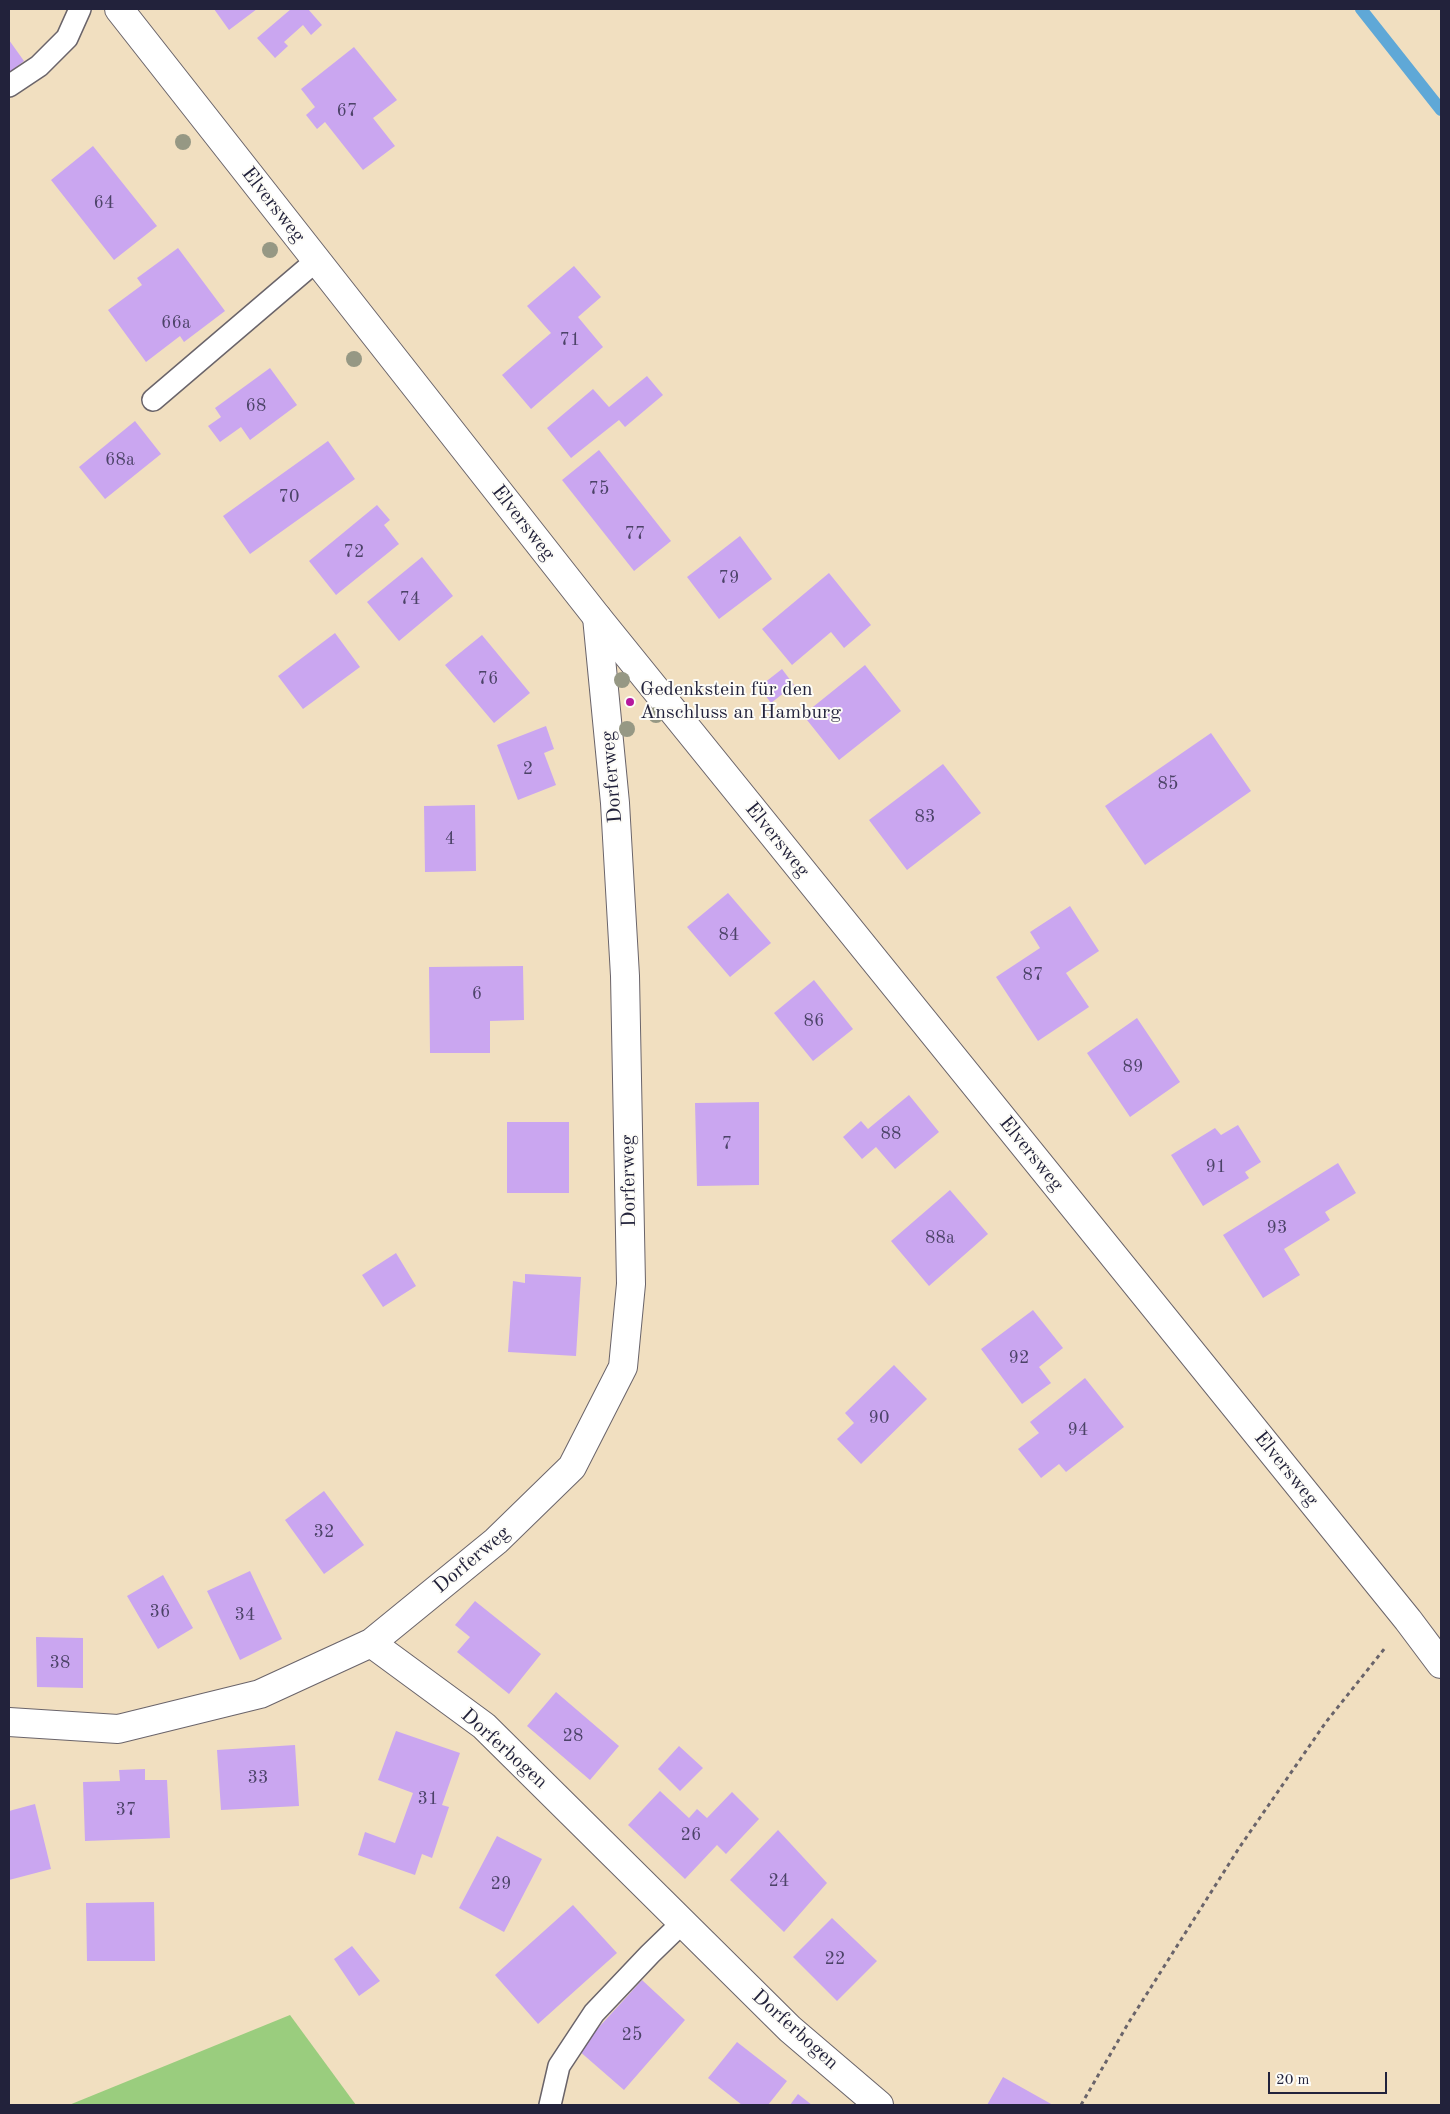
<!DOCTYPE html>
<meta charset="utf-8">
<style>
body{margin:0}
#map{position:relative;width:1450px;height:2114px;overflow:hidden;background:#f1dfc0;font-family:"Old Standard TT",serif}
canvas{display:block}
.frame{position:absolute;inset:0;border:10px solid #22223b;pointer-events:none}
.scale{position:absolute;left:1268px;top:2072px;width:119px;height:22px;box-sizing:border-box;border:2px solid #22223b;border-top:0;padding-left:6px;font-size:15px;line-height:18px;white-space:nowrap;color:#22223b;-webkit-text-stroke:4px #fdfcf7;paint-order:stroke}
</style>
<div id="map">
<canvas width="1450" height="2114"></canvas>
<div class="frame"></div>
<div class="scale">20 m</div>
</div>
<script>
const g = document.querySelector('canvas').getContext('2d');
g.lineJoin = 'round';
function fillPath(path, color) { g.fillStyle = color; g.fill(path, 'evenodd'); }
function trace(path, color, width, dash) { g.strokeStyle = color; g.lineWidth = width; g.lineCap = dash ? 'butt' : 'round'; g.setLineDash(dash || []); g.stroke(path); }
function write(font, color, halo, rows, align = 'center') {
  g.font = font + ' "Old Standard TT",serif'; g.lineWidth = 4; g.setLineDash([]); g.textBaseline = 'middle'; g.strokeStyle = halo; g.fillStyle = color; for (const [text, x, y, turn = 0] of rows) {
    g.save(); g.translate(x, y); g.rotate((+turn || 0) * Math.PI / 180); g.textAlign = isNaN(turn) ? turn : align; if (halo) g.strokeText(text, 0, 0); g.fillText(text, 0, 0); g.restore();
  }
}
fillPath(new Path2D(`
 M290,2015L356,2105H69Z`), '#9acd7e');
trace(new Path2D(`
 M1361,9L1441,110`), '#5fa8d7', 12);
fillPath(new Path2D(`
 M214,9H257L229,30Z
 M291,9H308L322,25L311,35L303,25L284,42L288,46L275,58L257,38Z
 M9,40L24,61L9,73Z
 M354,47L397,100L373,118L395,146L363,170L325,122L317,129L306,115L315,107L301,89Z
 M93,146L157,226L114,260L51,180Z
 M178,248L225,311L184,342L180,336L146,362L108,310L142,285L137,278Z
 M574,266L601,297L578,317L603,347L531,409L502,375L551,333L527,306Z
 M270,368L297,405L250,440L241,427L220,442L208,426L221,417L215,408Z
 M647,376L663,395L625,427L619,420L571,458L547,428L593,389L609,407Z
 M135,421L161,454L105,499L79,467Z
 M328,441L355,479L250,554L223,516Z
 M599,450L671,541L634,571L562,480Z
 M377,505L390,520L384,525L399,544L336,595L309,561Z
 M740,536L772,579L719,619L687,577Z
 M422,557L453,596L399,641L367,602Z
 M829,573L871,625L844,648L831,632L792,665L762,629Z
 M335,633L360,667L303,709L278,676Z
 M482,635L530,693L494,723L445,665Z
 M865,665L901,711L839,760L803,715Z
 M782,669L794,685L771,703L759,687Z
 M546,726L554,749L544,753L556,785L518,800L497,745Z
 M1211,733L1251,791L1145,865L1105,806Z
 M943,764L981,813L907,870L869,820Z
 M475,805L476,871L425,872L424,806Z
 M728,893L771,943L730,977L687,927Z
 M1070,906L1099,951L1066,973L1089,1007L1038,1041L996,977L1040,948L1030,932Z
 M523,966L524,1020L490,1021V1053H430L429,967Z
 M814,980L853,1029L813,1061L774,1013Z
 M1137,1018L1180,1082L1130,1117L1087,1053Z
 M909,1095L939,1132L895,1169L876,1147L862,1159L843,1137L861,1121L868,1129Z
 M759,1102V1185L697,1186L695,1103Z
 M507,1122H569V1193H507Z
 M1238,1125L1261,1162L1245,1172L1249,1178L1203,1206L1171,1155L1215,1128L1221,1135Z
 M1338,1163L1356,1193L1325,1212L1330,1220L1284,1249L1300,1275L1263,1298L1223,1235Z
 M950,1190L988,1234L929,1286L891,1241Z
 M396,1253L416,1286L383,1307L362,1275Z
 M525,1274L581,1277L576,1356L508,1352L513,1281L525,1283Z
 M1033,1310L1063,1348L1039,1367L1051,1383L1022,1404L981,1349Z
 M894,1365L927,1399L861,1464L837,1439L854,1423L845,1413Z
 M1085,1378L1124,1427L1066,1472L1059,1464L1041,1478L1018,1449L1039,1433L1030,1422Z
 M324,1491L364,1545L324,1574L285,1520Z
 M250,1571L282,1639L240,1660L207,1591Z
 M163,1575L193,1628L158,1649L127,1596Z
 M475,1601L541,1654L509,1694L457,1652L470,1637L455,1625Z
 M36,1637L83,1638V1688L37,1687Z
 M556,1692L619,1746L590,1780L527,1726Z
 M396,1731L460,1753L442,1805L449,1807L432,1858L422,1854L415,1875L358,1855L365,1832L395,1843L413,1793L378,1780Z
 M295,1745L299,1806L221,1810L217,1750Z
 M679,1746L703,1768L680,1791L658,1769Z
 M145,1769V1780H167L170,1838L85,1841L83,1782L120,1781L119,1770Z
 M660,1791L689,1818L697,1809L707,1818L732,1792L759,1819L726,1854L717,1845L685,1879L628,1825Z
 M35,1804L51,1869L9,1880V1811Z
 M778,1830L827,1883L784,1932L730,1880Z
 M497,1836L542,1859L504,1932L459,1908Z
 M154,1902L155,1961H87L86,1903Z
 M573,1905L617,1953L538,2024L495,1975Z
 M832,1918L877,1961L837,2001L793,1957Z
 M352,1946L380,1981L359,1996L334,1959Z
 M642,1980L685,2020L624,2090L578,2050Z
 M737,2042L787,2081L768,2105H742L708,2078Z
 M1003,2077L1053,2105H987Z
 M798,2094L812,2105H790Z`), '#caa6f0');
const service = new Path2D(`
 M9,86L39,66L67,38L80,9
 M153,400L317,260
 M550,2105L559,2066L594,2013L650,1954L682,1923`);
const minor = new Path2D(`
 M371,1643L496,1541L572,1467L623,1367L631,1284L625,976L615,803L597,617
 M9,1722L118,1729L260,1694L371,1643L484,1726L790,2029L879,2105`);
const tertiary = new Path2D(`
 M119,9L597,617L1408,1620L1441,1664`);
trace(service, '#6a646a', 24);
trace(minor, '#6a646a', 30);
trace(tertiary, '#6a646a', 30);
trace(new Path2D(`
 M1081,2105L1129,2022L1239,1848L1326,1722L1385,1648`), '#6a646a', 3, [4, 4]);
trace(service, '#fff', 21);
trace(minor, '#fff', 28);
trace(tertiary, '#fff', 28);
g.fillStyle = '#969884';
for (const [x, y] of [
 [183,142],
 [270,250],
 [354,359],
 [622,680],
 [656,715],
 [627,729]
]) { g.beginPath(); g.arc(x, y, 8, 0, 2 * Math.PI); g.fill(); }
for (const [x, y, r, color] of [
 [630,702,5,"#b5179e"]
]) { const dot = new Path2D(); dot.arc(x, y, r, 0, 2 * Math.PI); g.fillStyle = color; g.fill(dot); trace(dot, '#fdfcf7', 2); }
write('18px', '#4c4368', null, [
 ["67",347,111],
 ["64",104,203],
 ["66a",176,323],
 ["71",570,340],
 ["68",256,406],
 ["68a",120,460],
 ["75",599,489],
 ["70",289,497],
 ["77",635,534],
 ["72",354,552],
 ["79",729,578],
 ["74",410,599],
 ["76",488,679],
 ["2",528,769],
 ["85",1168,784],
 ["83",925,817],
 ["4",450,839],
 ["84",729,935],
 ["87",1033,975],
 ["6",477,994],
 ["86",814,1021],
 ["89",1133,1067],
 ["88",891,1134],
 ["7",727,1144],
 ["91",1216,1167],
 ["93",1277,1228],
 ["88a",940,1238],
 ["92",1019,1358],
 ["90",879,1418],
 ["94",1078,1430],
 ["32",324,1532],
 ["36",160,1612],
 ["34",245,1615],
 ["38",60,1663],
 ["28",573,1736],
 ["33",258,1778],
 ["31",428,1799],
 ["37",126,1810],
 ["26",691,1835],
 ["24",779,1881],
 ["29",501,1884],
 ["22",835,1959],
 ["25",632,2035]
]);
write('20px', '#22223b', '#fdfcf7', [
 ["Elversweg",273,205,52],
 ["Elversweg",523,523,52],
 ["Dorferweg",612,777,-95],
 ["Elversweg",777,840,51],
 ["Elversweg",1031,1154,51],
 ["Dorferweg",629,1181,-91],
 ["Elversweg",1286,1469,51],
 ["Dorferweg",472,1560,-40],
 ["Dorferbogen",504,1749,42],
 ["Dorferbogen",795,2030,42]
]);
write('20px', '#22223b', '#fdfcf7', [
 ["Gedenkstein für den",640,690],
 ["Anschluss an Hamburg",640,713]
], 'left');
</script>
